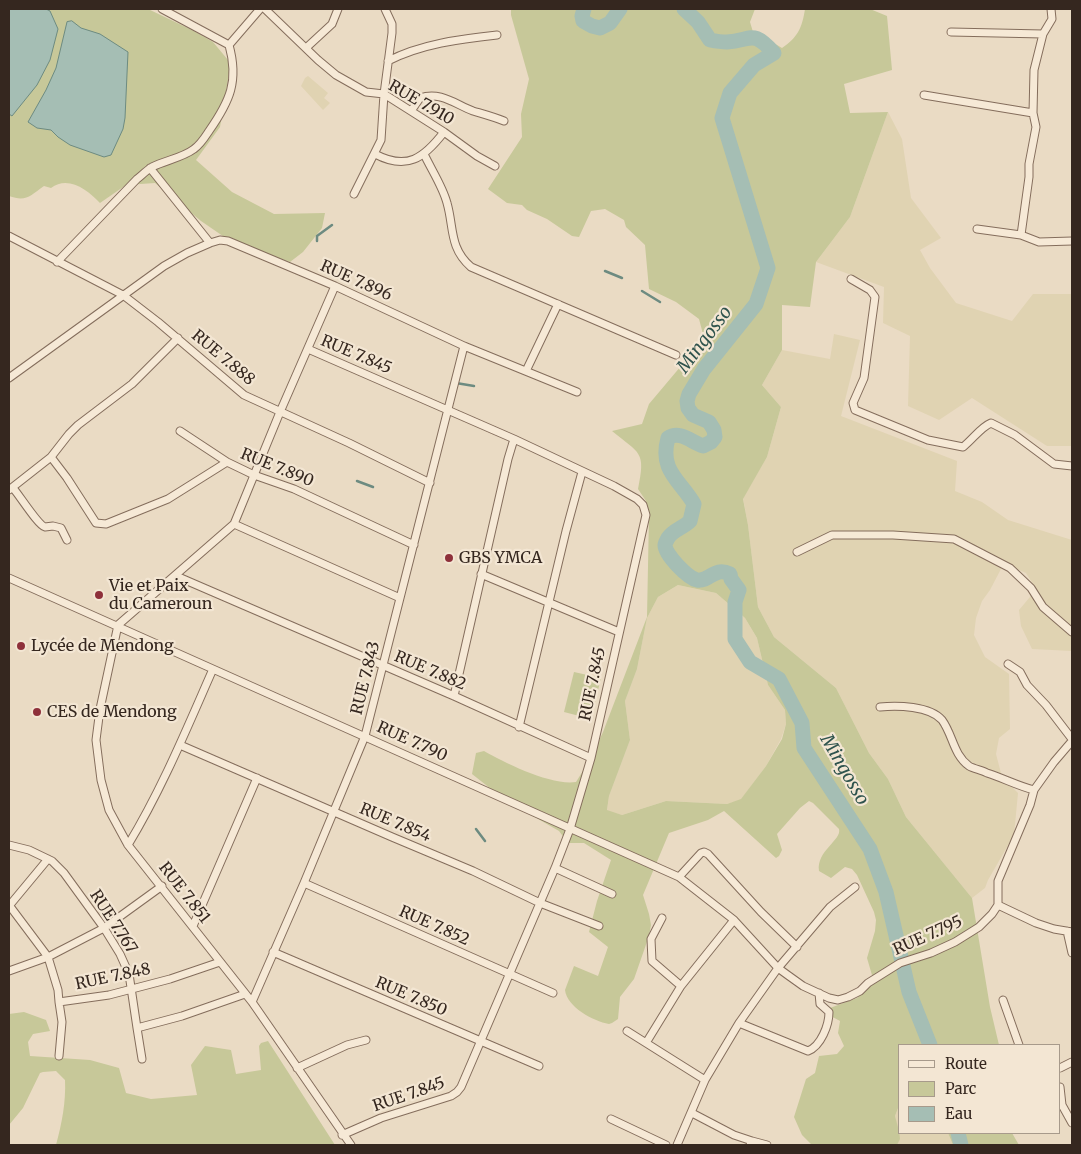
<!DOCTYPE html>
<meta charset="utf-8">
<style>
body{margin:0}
#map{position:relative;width:1081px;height:1154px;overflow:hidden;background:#eadbc4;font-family:Merriweather,serif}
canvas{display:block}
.frame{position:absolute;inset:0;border:10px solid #35271f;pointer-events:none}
.legend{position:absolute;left:898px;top:1044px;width:162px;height:90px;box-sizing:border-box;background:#f3e6d3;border:1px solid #a79a8b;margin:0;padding:6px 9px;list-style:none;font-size:15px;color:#35271f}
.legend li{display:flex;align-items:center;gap:10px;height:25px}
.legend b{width:25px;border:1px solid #a79a8b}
</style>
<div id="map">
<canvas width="1081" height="1154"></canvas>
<div class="frame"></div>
<ul class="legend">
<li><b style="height:6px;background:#f6e9d6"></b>Route</li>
<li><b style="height:14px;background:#c7c899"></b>Parc</li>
<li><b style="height:14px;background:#a5beb4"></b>Eau</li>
</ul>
</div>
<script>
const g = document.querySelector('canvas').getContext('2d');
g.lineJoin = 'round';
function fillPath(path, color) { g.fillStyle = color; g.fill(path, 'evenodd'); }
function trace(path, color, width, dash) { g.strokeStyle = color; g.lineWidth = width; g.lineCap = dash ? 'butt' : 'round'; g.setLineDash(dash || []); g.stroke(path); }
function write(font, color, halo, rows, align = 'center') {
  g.font = font + ' Merriweather,serif'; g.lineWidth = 4.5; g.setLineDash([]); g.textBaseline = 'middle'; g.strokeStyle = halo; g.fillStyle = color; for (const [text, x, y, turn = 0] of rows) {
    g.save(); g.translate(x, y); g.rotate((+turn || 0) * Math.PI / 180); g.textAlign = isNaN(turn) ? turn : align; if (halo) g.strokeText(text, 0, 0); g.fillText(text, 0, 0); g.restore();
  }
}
fillPath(new Path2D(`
 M308,76L328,93L324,98L330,103L323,110L301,86L305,78Z
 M888,112L902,139L911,198L941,238L920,250L930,268L956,303L1012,321L1033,294H1072V446H1047L972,398L939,420L908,406L910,336L883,323L884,287L816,262L850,217Z
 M834,334L860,340L841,416L957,461L955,491L982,502L1008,520L1072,540V651L1032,649L1021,626L1019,610L1030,597L1033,584L1026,573L1014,568L1002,567L990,590L982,601L976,618L974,635L985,657L1009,674L1010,729L999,738L996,754L1002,777L1018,793L1014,835L988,880L985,888L972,898L906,817L888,779L869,753L836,688L774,637L758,607L748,525L743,498L767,457L781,407L762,385L782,350L830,359Z
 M678,585L716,593L745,618L757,638L768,685L785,710L786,724L781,739L766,766L741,800L727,804L666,801L622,815L607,811L609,796L630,740L625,701L637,669L647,618L658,597Z
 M900,1103V1133H948L953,1145H897L899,1139L895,1116Z`), '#e0d3b2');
fillPath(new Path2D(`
 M9,9H148L194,31L213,42L228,60L230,67L220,127L196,160L232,192L274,214L325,213L322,228L303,252L290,262L233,243L201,221L155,183L126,185L100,203C88,190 68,175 51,188L44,186C30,196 26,202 9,196Z
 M511,9H755L750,22L753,32L762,36L782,48C798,37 802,28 805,9H870L887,16L892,70L844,84L850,113L888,112L850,217L816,262L810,307L782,305V350L762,385L781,407L767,457L743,499L748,525L758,607L774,637L836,688L869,753L888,779L906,817L972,898L990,1007L999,1045H900V1103L895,1116L899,1131L900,1139L897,1145H812L802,1135L794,1117L806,1079L815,1073L819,1056L837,1054L844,1046L838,1033L840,1021L829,1015L830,1008L857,998L874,982L867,958L875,931L876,920L874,912L857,875L852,869L845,867L831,878L819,871C816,851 842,840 839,829L813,803L809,801L800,808L777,834L782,850L779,856L776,858L724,811L708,820L669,833L643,895L649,914L651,925L649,936L634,979L620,997L618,1019L612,1023L609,1024C593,1021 567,1007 565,990L574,966L598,976L608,947L589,932L597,901L611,860L584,843H568L559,831L505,800L472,774L476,753L484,751C505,763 552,786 576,782L591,758L603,732L647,617L649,515L646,501L638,489C646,451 640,454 612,431L642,424L649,404L697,347L703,334L699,319L676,302L649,289L645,245L626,227L624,220L605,209L591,211L579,237L572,236L547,219L527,210L522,205L507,203L488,189L522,137L521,114L529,79L511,15ZM678,585L716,593L745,618L757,638L768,685L785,710L786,724L782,739L766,766L741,799L727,804L666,801L622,815L607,810L609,796L630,740L625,701L637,669L647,618L658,597Z
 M574,672L601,678L591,719L564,712Z
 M24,1012L46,1020L50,1031L33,1034L28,1042L30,1056L90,1060L119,1068L126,1093L151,1099L197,1095L191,1065L205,1046L231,1050L236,1074L261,1070L259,1046L261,1043L268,1041L335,1145H56C62,1123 66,1102 65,1080L56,1071L43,1072L40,1073L23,1108L9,1125V1014Z
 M948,1133H1012L1019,1145H953Z`), '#c7c899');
const water = new Path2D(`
 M9,9H46L50,11L58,29L50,60L37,85L12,116L9,114Z
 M72,21L81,28L100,34L128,52L125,118L123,129L111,155L104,157L70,145L58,137L51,130L37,128L28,122L46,90L56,68L67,22Z`);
fillPath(water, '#a5beb4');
trace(water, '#6d8b81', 1);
trace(new Path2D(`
 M317,241V236L332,225
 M605,271L622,278
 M642,291L660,302
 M456,383L474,386
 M357,481L373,487
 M476,829L485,841`), '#6d8b81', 2.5);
trace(new Path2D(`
 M584,9L582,16L583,21L592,26L600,28L610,23L620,9
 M684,9L698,22L710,40C715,41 721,42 727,42C753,40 752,29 774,53L754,65L730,93L722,118L768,268L756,304L704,369L689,394L687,401L688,408L693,415L709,422L714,430L715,437L711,442L703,446C691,442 680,430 668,438C659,471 680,480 694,504L690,521C683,528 673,530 668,538C667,540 665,543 665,545C665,555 688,578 697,580C710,582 714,566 730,574L731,579L739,590L735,602V639L750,662L779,679L802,723L804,748L870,849L886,892L909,992L930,1045
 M958,1133L961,1145`), '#a5beb4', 15);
const minor = new Path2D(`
 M265,9L318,60L336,75L366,92L384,94L444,132L477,156L495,166
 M951,32L1043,34
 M229,45L260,9
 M306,48L332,24L338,9
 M388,61C421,44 460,39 497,35
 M924,95L1033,113
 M411,111L420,98C440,91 455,104 473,111C483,114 494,117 504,121
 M375,154C407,171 424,158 444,132
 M424,154C431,169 443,187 447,203C454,227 449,248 471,267L676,355
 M150,168L210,243L220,240L228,241L335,286L464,346L577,392
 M354,194L381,140L384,94L392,33V24L385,9
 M977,229L1021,235L1039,242L1072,241
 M1021,235L1029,177V164L1036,127L1033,113L1034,70L1043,34L1052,19L1051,9
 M9,236L123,295L158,322L244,395L349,443L430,483
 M57,262L137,179C142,175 147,170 152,167C166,160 182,158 194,149C201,144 205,137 209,131C230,101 239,81 229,45L162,9
 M851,279L870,290L875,297L864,378L853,403L855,410L928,440L963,447C973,439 981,427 991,423L1015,435L1054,464L1072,466
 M335,286L280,412L234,524L118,625L100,709L96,740L101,780L109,810L128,845L252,1002L351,1145
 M308,349L514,439L614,486L637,499L643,505L646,515L591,758L570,829L555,868L461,1087L457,1092L451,1096L381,1118L342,1135
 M526,371L558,304
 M9,378L164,266L187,253L210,243
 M180,431L227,462
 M51,457L67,478L96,523L106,524L168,499L227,462L254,475L294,489L414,545
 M13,488C20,496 38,525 45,527L53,526L61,528L67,540
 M9,490L51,457L69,434L78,425L132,384L178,338
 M234,524L400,598
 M797,552L832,535H893L954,539L1010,568L1031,588L1043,607L1072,632
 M481,574L619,632
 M176,576L454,696L591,758
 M9,578L679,877L734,920L778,968L789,976L803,986L829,998L838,1000L848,997L860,991L868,983L900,963L931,953L955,942L979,927L992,914L998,905V881L1030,805L1034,790L1054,762L1072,741
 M1008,664L1020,672L1027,685L1046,705L1072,739
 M454,696L508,459L514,439
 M880,707C897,705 930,706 942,720C953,735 953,754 969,766C974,769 982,770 987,773C1003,778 1018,786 1034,790
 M519,727L566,531L582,472
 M180,745L392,837L473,871L540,903L599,926
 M9,845L29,850L52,861L64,873L104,928L120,954L129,974L137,1028L182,1016L245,994
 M128,845C162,789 187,728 213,669
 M555,868L612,894
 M679,877L701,853L704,852L708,854L761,912L797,947
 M304,883L553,993
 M9,905L48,957L58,990L59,1002L109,995L170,979L220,962
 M998,905L1036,923L1054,929L1072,932
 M9,906L48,859
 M662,918L651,939L652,961L681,986
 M193,926L257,778
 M1067,931L1072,953
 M273,952L539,1066
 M9,971L48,957L104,928L162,886
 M1003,1000L1019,1045
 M252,1002L304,883L365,736L464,346
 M739,1023L808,1051C821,1046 829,1025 829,1012L820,1004L819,993
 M137,1028L142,1059
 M627,1031L705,1080
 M646,1043L681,986L734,920
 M59,1056L62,1022L59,1002
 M297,1068L347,1045L366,1040
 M1060,1068L1072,1062
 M1060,1087L1062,1105L1072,1123
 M692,1113L734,1135L752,1141L750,1145
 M611,1119L666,1145
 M752,1141L767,1145
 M677,1145L705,1080L739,1023L778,968L830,907L855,887`);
trace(minor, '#846d5c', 9);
trace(minor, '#f6e9d6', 7);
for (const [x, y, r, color] of [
 [449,558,5,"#8e303a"],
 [99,595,5,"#8e303a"],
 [21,646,5,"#8e303a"],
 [37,712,5,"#8e303a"]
]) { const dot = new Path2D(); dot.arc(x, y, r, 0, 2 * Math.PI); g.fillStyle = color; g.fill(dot); trace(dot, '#f3e6d3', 2); }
write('16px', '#35271f', '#f3e6d3', [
 ["RUE 7.910",421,103,30],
 ["RUE 7.896",356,281,24],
 ["RUE 7.845",356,355,23],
 ["RUE 7.888",223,358,40],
 ["RUE 7.890",277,468,22],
 ["RUE 7.882",430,671,23],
 ["RUE 7.843",366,678,-76],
 ["RUE 7.845",593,684,-78],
 ["RUE 7.790",412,742,24],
 ["RUE 7.854",395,823,23],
 ["RUE 7.851",184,893,52],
 ["RUE 7.767",113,922,57],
 ["RUE 7.852",434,926,24],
 ["RUE 7.795",928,936,-24],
 ["RUE 7.848",113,977,-12],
 ["RUE 7.850",411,997,23],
 ["RUE 7.845",409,1095,-19]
]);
write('16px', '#35271f', '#f3e6d3', [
 ["GBS YMCA",459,558],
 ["Vie et Paix",109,586],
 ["du Cameroun",109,604],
 ["Lycée de Mendong",31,646],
 ["CES de Mendong",47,712]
], 'left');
write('italic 18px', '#2f534d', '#f3e6d3', [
 ["Mingosso",705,340,-53],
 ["Mingosso",844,770,60]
]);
</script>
